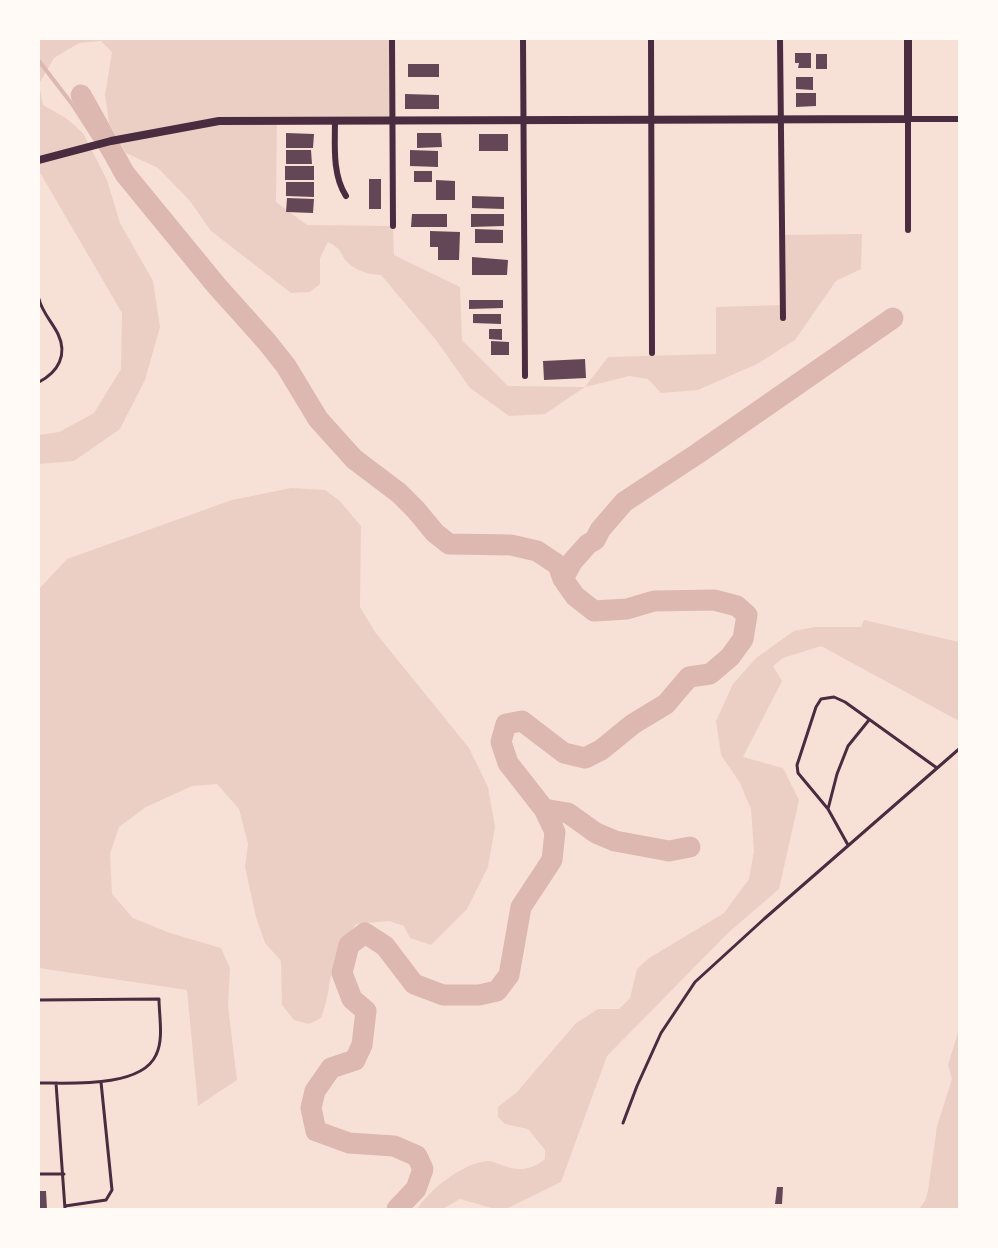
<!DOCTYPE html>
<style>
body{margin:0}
#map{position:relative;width:998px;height:1248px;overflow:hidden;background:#f7e1d7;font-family:"Source Sans 3",sans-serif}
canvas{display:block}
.frame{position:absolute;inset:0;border:40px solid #fffaf5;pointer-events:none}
</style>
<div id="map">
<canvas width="998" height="1248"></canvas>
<div class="frame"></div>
</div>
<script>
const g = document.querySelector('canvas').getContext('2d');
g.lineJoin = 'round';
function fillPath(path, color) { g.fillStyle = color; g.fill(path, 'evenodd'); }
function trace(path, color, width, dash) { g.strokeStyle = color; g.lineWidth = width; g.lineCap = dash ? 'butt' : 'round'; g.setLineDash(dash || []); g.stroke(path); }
fillPath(new Path2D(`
 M39,39H392V119L277,121L276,202L307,225L393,226L394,255L460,287L462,340L508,386L585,387L608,357L716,354V307L783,305L782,235L862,234L861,269L836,281L795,340L757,364L698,390L661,393L648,379L629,376L585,387L545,414L509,416L470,388L436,340L381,275C369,274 358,272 348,263C339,254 344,250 328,242L320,258V284L310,292L291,293L211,231L190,201L158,168L126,153L109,123L105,95L112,52L101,41L79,43L54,58L39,84L43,105L66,118L83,133L107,180L120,223L153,281L160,327L145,380L120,429L74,461L39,464V435L59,432L94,413L121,369L122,313L39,171Z
 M291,488L325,490L339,500L361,526L360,607L375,632L469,748L488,787L495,827L488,867L467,909L431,945L410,938L404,926L389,921L356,924C344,941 335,960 330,980C328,994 326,1005 321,1018L309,1024L294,1020L282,1005L281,961L265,943L256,917L245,867L248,844L239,809L217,784L192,786L146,807L119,827L110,854L112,894L133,918L170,933L221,948L230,968L228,1006L237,1080L198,1106L187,990L39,968V589L67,559L232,500Z
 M864,620L959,642V721L821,646L783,658L773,666L782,681L743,757L783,768L799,800L779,889L728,933L607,1056L561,1182L506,1209H495L460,1199L443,1209H417C430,1189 464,1162 489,1161C493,1161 498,1164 502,1165C518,1172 531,1170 545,1159V1150L528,1129L505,1124L498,1117V1107L517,1092L576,1023L598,1009H619L630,998L637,969L649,958L724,913L749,879L754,851L751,809L740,783L721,755L716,721L733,684L756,658L794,631L815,627H861Z
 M959,1029V1209H919L925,1201L928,1191L937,1126L952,1079L948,1065Z`), '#ebcfc5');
trace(new Path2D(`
 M39,61L72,104L105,155L172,243L328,422`), '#dcb8b0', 4);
trace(new Path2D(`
 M81,95L125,174L216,285L267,342L286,366L318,419L354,459L399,493L416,510L435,533L449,544L511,545L537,551L558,565L563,579L575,596L594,611L627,609L654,601L714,600L737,606L747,615L743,639L730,657L710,674L689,677L666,704L633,724L601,750L585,758L564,753L522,721L506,724L501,742L508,763L544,809L555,832L552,860L521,907L509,975L497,991L479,995H443L414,984L385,946L365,933L349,945L342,973L352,999L366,1011L362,1045L355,1060L331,1068L315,1091L311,1108L316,1131L349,1143L394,1146L417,1156L423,1169L416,1189L397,1209
 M563,579L572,562L588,544L595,540L600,530L624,502L697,454L893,318
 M544,809L568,813L596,833L615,841L669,851L690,847`), '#dcb8b0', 21);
fillPath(new Path2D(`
 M795,53H811V68H798L799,63H795Z
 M816,54H827V69H816Z
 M408,64H439V77H408Z
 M796,77H813V90L796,89Z
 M796,93H816V106L796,107Z
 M405,94L439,95V109H405Z
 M286,133L314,134L313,148H286Z
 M417,133H441L442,147L417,148Z
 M479,134H508V151H479Z
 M286,150H311L312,164H286Z
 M410,150L438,151V167L410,166Z
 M285,166H314V180H285Z
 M414,171H432V182H414Z
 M369,179H381V209H369Z
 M436,180L455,181V200H436Z
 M286,182H314V197L286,196Z
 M472,196L504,197V209L472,208Z
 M287,198L314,199L313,213L286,212Z
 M412,214H447V227H411Z
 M471,214H504V226L471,227Z
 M475,229L503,230V243H475Z
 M430,231L460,232L459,260H438V247H430Z
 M472,257L508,260L507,275H472Z
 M469,300H503V308L469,309Z
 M473,314H501V324L473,323Z
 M489,329H502V340L489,339Z
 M491,341L509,342V355H491Z
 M585,359L586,378L544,380L543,361Z
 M777,1187H783L782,1204H775Z
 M39,1191H46L47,1209H39Z`), '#644757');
trace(new Path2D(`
 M39,299C42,312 52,322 58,334C68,355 58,372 39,382
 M828,809L837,774L848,746L869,720
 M848,845L828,809L798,773L797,765L799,759L816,707L821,699L834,697L845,702L937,768
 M39,1000L159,999C159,1016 164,1039 156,1055C141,1088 70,1083 39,1083
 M56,1083L65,1209
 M623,1123L637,1086L661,1033L695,982L764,919L959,749
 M39,1174H64
 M65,1206L106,1200L112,1190L101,1082`), '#4a2c40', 3);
trace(new Path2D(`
 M392,39L393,226
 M523,39L525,376
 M651,39L652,353
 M780,39L783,318
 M335,120C335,144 332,175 346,196
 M908,230V119H959`), '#4a2c40', 6);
trace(new Path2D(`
 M39,160L111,141L219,121L908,119V39`), '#4a2c40', 8);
</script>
